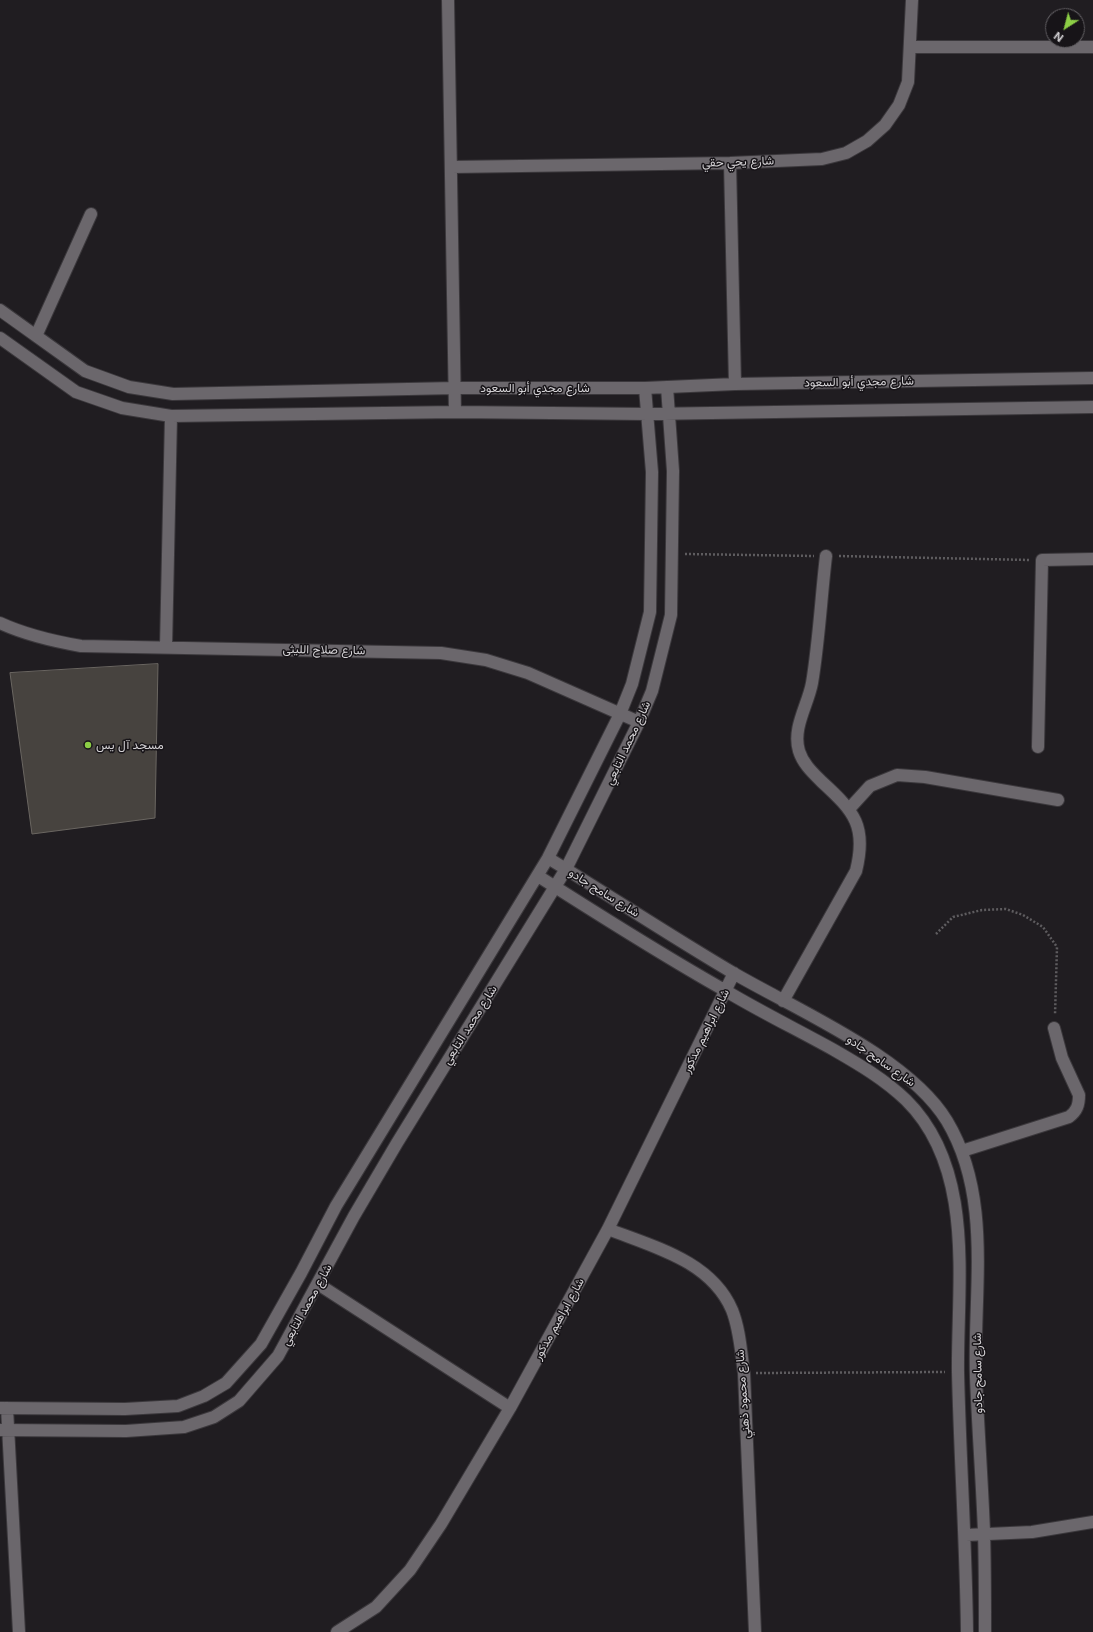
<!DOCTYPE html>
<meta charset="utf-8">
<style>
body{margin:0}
#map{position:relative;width:1093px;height:1632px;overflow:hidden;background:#201d21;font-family:Inter,sans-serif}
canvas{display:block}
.north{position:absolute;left:1045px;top:8px;width:40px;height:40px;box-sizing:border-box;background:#171418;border:1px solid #636064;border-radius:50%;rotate:216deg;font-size:11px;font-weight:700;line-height:16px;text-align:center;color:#d5d3d6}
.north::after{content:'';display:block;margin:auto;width:14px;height:18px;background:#8cce45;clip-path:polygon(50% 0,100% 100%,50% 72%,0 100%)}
</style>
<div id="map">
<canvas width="1093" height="1632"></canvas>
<div class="north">N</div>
</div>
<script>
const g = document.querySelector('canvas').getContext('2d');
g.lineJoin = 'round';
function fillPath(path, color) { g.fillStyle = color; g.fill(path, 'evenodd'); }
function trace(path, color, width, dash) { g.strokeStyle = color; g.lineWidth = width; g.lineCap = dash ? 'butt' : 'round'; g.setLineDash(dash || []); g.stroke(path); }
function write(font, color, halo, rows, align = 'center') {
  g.font = font + ' Inter,Vazirmatn,sans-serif'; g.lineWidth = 3; g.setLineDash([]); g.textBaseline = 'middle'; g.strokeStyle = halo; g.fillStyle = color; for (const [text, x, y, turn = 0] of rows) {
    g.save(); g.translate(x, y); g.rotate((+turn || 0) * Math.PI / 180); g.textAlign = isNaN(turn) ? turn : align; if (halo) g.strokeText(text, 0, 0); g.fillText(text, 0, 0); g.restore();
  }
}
const building = new Path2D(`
 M158,664L155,818L32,834L10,673Z`);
fillPath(building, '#47433f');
trace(building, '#6a6661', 1);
const minor = new Path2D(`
 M448,0L455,412
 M911,47H1093
 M730,163L735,384
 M451,167L730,163L822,159L846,153L867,141L885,125L899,105L908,82L912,0
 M0,310L85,371L129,387L173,394L455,388H645L735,384L1093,378
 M36,336L91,214
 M0,338L76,392L122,408L171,416L455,412L648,414L1093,407
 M0,623C26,635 52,641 81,646L441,653L486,660L528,673L639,722
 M166,647L171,416
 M1038,747L1042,560L1093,559
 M849,809L870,786L897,775L925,777L1058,800
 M548,858C610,896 672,937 735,974C799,1011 909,1058 947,1121C993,1198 973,1292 976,1377C978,1428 982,1480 984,1532C985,1565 985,1599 985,1632
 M538,876C599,915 662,955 726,991C761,1012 798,1030 834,1050C860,1065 884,1079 906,1100C976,1169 957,1283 958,1372C960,1459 966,1545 967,1632
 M783,1001L856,871C867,827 855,812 822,782C813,773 803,764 799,751C792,728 808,705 812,683C819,641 821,598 826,556
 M962,1151L1069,1117C1077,1111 1079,1105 1079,1095L1062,1058L1054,1028
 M608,1229C654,1247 711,1261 732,1310C740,1330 741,1353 744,1373L755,1632
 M318,1284L510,1408
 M0,1408L125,1409L178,1406L204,1396L226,1383L261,1344L301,1273L336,1206L548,858L620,714L632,684L650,612L652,472L645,388
 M7,1408L19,1632
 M0,1430L126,1431L184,1427L214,1417L239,1401L278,1356L354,1216L397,1143L566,869L639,722L652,691L671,615L673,471L667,387
 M966,1535L1032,1532L1093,1522
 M337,1632L376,1607L410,1570L441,1524L510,1408L608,1229L734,973`);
trace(minor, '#3b383c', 14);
trace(new Path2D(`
 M685,554L814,556
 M839,556L1030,560
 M936,934L953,917L982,910L1006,909L1023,915L1043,927L1057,947L1055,1015
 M756,1373L945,1372`), '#5e5c5f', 2.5, [2, 2]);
trace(minor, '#6b676c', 12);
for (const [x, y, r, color] of [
 [88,745,4,"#8cce45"]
]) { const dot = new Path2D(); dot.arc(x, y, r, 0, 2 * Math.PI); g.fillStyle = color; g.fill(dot); trace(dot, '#171418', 1.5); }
write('12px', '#d5d3d6', '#171418', [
 ["شارع يحي حقي",738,162,-2],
 ["شارع مجدي أبو السعود",859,382,-1],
 ["شارع مجدي أبو السعود",535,388],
 ["شارع صلاح الليثى",324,650,1],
 ["شارع محمد التابعي",628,743,-65],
 ["شارع سامح جادو",604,893,32],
 ["شارع محمد التابعي",470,1025,-58],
 ["شارع ابراهيم مدكور",706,1031,-64],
 ["شارع سامح جادو",881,1061,35],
 ["شارع محمد التابعي",307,1305,-61],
 ["شارع ابراهيم مدكور",559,1319,-61],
 ["شارع سامح جادو",978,1373,-91],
 ["شارع محمود ذهني",743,1394,-94]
]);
write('12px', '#d5d3d6', '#171418', [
 ["مسجد آل يس",96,745]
], 'left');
</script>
